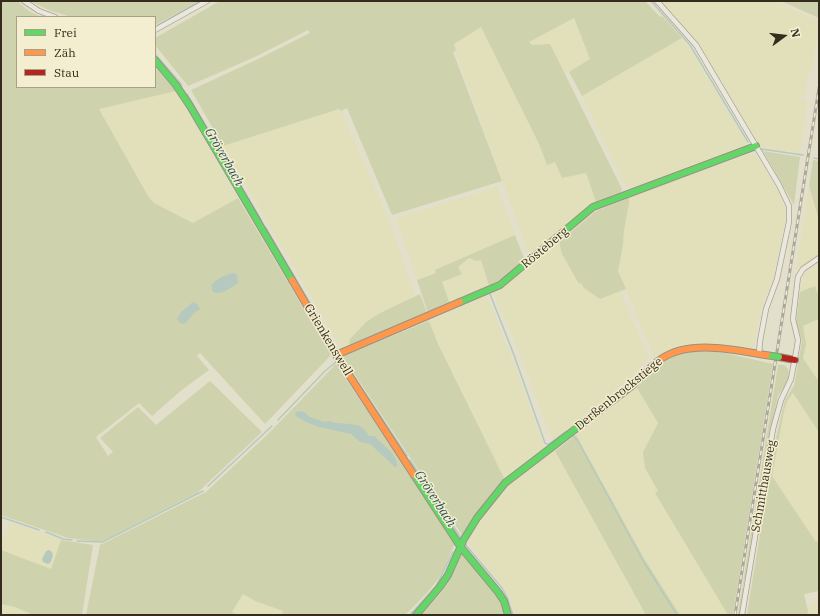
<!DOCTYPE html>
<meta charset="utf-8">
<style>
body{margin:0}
#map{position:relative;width:820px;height:616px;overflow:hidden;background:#e2dfca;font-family:"IBM Plex Serif",serif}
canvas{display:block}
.frame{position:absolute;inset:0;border:2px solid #352c1d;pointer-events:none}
.legend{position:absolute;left:16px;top:16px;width:140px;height:72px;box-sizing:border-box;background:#f4eed0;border:1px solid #a8a088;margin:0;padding:5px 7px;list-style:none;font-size:12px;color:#352c1d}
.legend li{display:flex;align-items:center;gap:8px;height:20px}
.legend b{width:20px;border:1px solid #a8a088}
.north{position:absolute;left:764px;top:16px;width:40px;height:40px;-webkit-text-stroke:3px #f4eed0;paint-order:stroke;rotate:75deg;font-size:11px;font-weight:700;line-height:16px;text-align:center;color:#352c1d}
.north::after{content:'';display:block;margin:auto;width:14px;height:18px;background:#352c1d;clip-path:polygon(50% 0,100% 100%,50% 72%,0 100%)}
</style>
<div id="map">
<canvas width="820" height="616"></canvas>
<div class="frame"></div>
<ul class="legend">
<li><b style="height:5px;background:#63d668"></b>Frei</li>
<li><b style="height:5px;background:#ff974d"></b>Zäh</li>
<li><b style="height:5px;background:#b3261e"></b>Stau</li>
</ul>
<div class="north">N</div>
</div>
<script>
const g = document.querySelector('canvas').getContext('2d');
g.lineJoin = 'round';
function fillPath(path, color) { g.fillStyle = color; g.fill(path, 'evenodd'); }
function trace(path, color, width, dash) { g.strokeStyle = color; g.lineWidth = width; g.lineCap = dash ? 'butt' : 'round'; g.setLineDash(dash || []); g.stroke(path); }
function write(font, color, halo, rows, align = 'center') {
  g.font = font + ' "IBM Plex Serif",serif'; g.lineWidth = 3; g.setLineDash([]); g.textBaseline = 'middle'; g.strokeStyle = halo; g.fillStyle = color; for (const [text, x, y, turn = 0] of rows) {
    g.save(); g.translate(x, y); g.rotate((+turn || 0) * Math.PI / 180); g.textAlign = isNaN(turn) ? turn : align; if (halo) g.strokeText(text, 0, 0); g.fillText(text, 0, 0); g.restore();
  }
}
fillPath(new Path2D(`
 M661,1H774L819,21L813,67L808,75L805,95L800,97V100L805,98L807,104L800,153L760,147L697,43Z
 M574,18L590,59L565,74L550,45H531L529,42Z
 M481,27L539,144L547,165L555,162L562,178L586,173L596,202L530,257L453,44Z
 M682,38L690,48L747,144L745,147L631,189L626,186L582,96Z
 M176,91L238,198L193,223L154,203L149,197L98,108Z
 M339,109L341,111L387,215L415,296L378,314L366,322L350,339L349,345L341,348L223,146Z
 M749,154L754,155L758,158L780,194L786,211L785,221L772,283L761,308L753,350L702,343L689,344L675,348L662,353L655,359L618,271L623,245L624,230L629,204V198Z
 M809,186L819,220V255L796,270Z
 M497,187L515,235L436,270V273L417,280L396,218Z
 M559,242L562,254L579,284L581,282L600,299L620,291L649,358L630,378L568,429L552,440L518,349L494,294L502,289Z
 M469,258L473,260H481L489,286L485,287L486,290L450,304L442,282L462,274L458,267Z
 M819,263V297L815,286L800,292L804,273Z
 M487,296L511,356L545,449L505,480L438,344L429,321Z
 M819,319V382L803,358L806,344L803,326Z
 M637,388L658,423L643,452L645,468L658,491L655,493L728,615H680L645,560L576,435Z
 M793,393L819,432V540L816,542L772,476L784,411L787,401Z
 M555,451L646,615H515L509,597L501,584L467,542L475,528L509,485Z
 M9,522L61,540L51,569L1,550V545Z
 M243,594L255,601L283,611L282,615H238L232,612Z
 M819,596V615H807L808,611L817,597Z
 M1,604L15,607L29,615H1Z`), '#e2e0bb');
fillPath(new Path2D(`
 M1,1H17L29,11L41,17H17V87H155V67L176,91L99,109L148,196L154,203L193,223L238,198L331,355L265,424L200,353L197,356L209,370L183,389L152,416L139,403L96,437L108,456L113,452L100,438L138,407L156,425L210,381L262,432L197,493L100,542L68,538L1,515Z
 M30,1H200L155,25V17H71L49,10Z
 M220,1H645L660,17L662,16L682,38L582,96L569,72L590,59L574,18L529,42L532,45L550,44L622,189L621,192L596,202L586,173L562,178L555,162L547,165L539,144L481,27L454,44L456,51L453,52L502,181L392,215L347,108L341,111L339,109L223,146L191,90L256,60L310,33L308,30L255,57L188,86L155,45V38Z
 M781,1H819V18Z
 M763,151L800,157L794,205Z
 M813,160L818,161L819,163V220L809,186Z
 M629,198V204L624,230L623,245L618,271L626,289L600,299L584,288L581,283L579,284L562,254L559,242L596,211Z
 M515,235L525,261L499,281L489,286L481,260L476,261L469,258L458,267L462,274L442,282L450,304L428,313L417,280L436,273L435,270Z
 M815,286L819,297V319L803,326L806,344L803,358L819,382V432L793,393L787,401L784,411L772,476L816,542L819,540V591L804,594L808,611L807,615H751L747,614L775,442L785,400L794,386L802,341L796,322L800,292Z
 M420,294L427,313L349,345L350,339L366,322L378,314Z
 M429,321L438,344L505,480L462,535L343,357L345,355Z
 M703,350L716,351L773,364L733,615H728L655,493L658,491L645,468L643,452L658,423L637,388C660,362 668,355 703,350Z
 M336,364L455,543C451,552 448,561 444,569C435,587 419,601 405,615H282L283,611L255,601L243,594L232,612L238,615H86L100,545L206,492L267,435Z
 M778,365H784L788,369L789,374L787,383L778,396L768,443L747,573L744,581L740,614H738Z
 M576,435L645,560L680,615H646L555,451Z
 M61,540L93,545L82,615H33L15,607L1,604V550L51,569Z
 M461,554L465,555L501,600L506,615H421L442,592Z`), '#ced3ad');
fillPath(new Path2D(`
 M234,273L237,275L238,283C232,287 221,296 213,292L211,286C215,279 227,274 234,273Z
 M193,302L197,304L200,309L194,313L186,323L181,324L177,319L181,312Z
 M298,411L304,412L310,417L324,422L330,421L335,423L351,424L360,426L365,430L369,436H375C382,446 398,453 397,467H395L370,444L360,442L351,434L319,427L306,422L296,416L295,413Z
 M49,550L52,552L53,555L51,562L48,564L43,562L42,559L46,551Z`), '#b6c9bf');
trace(new Path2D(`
 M651,1L690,45L748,142
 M155,27L201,1
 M155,54L182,85
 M187,94L261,220
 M761,149L803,155
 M814,158L819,159
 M266,228L336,348
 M490,294L514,355L545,443L546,444H549L565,432H568
 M341,357L407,456
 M278,420L325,371L336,362
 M573,436L578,441L642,559L677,615
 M410,460L461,538
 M208,486L272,426
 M1,517L39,530
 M46,532L63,539L72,540
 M77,541L102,542L203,491
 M465,544L502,588L507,597L513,615
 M410,615L436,586L453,552`), '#b6c9bf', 1.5);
const street = new Path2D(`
 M24,1L39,11L55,17
 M657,1L696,45L779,185L789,206V222L777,279L766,309L760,341L759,354
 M155,30L207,1
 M742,615L773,429L781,400L791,379L797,347L798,340L793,319L798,277L803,269L819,258`);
const fast = new Path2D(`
 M155,60L176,85L190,106L292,280
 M460,302L500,285L593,207L756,146
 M414,475L460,546L498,592L504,601L508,615
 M416,615L439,588L448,575L464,539L477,518L505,483L633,385L642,376`);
const slow = new Path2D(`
 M292,280L336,355L414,475
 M336,355L460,302
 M642,376C648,370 654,364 661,359C691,338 738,351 772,356`);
const jam = new Path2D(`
 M779,357L795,360`);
trace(street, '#a7a294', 6);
trace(fast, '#979284', 8);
trace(slow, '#979284', 8);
trace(jam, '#979284', 8);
trace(street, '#eae8dc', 4.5);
trace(fast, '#63d668', 6);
trace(slow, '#ff974d', 6);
trace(jam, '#b3261e', 6);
const rail = new Path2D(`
 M735,615L819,88`);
trace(rail, '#aaa79c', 3);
trace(rail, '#f4eed0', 1.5, [4.5]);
const fastBridge = new Path2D(`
 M772,356L779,357`);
trace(fastBridge, '#979284', 8, []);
trace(fastBridge, '#63d668', 6);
write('12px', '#352c1d', '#f4eed0', [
 ["Rösteberg",545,248,-40],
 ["Grienkenswell",328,340,59],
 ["Derßenbrockstiege",619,394,-39],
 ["Schmitthausweg",764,486,-80]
]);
write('italic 13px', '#2c5255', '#f4eed0', [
 ["Gröverbach",224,157,60],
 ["Gröverbach",435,499,57]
]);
</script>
